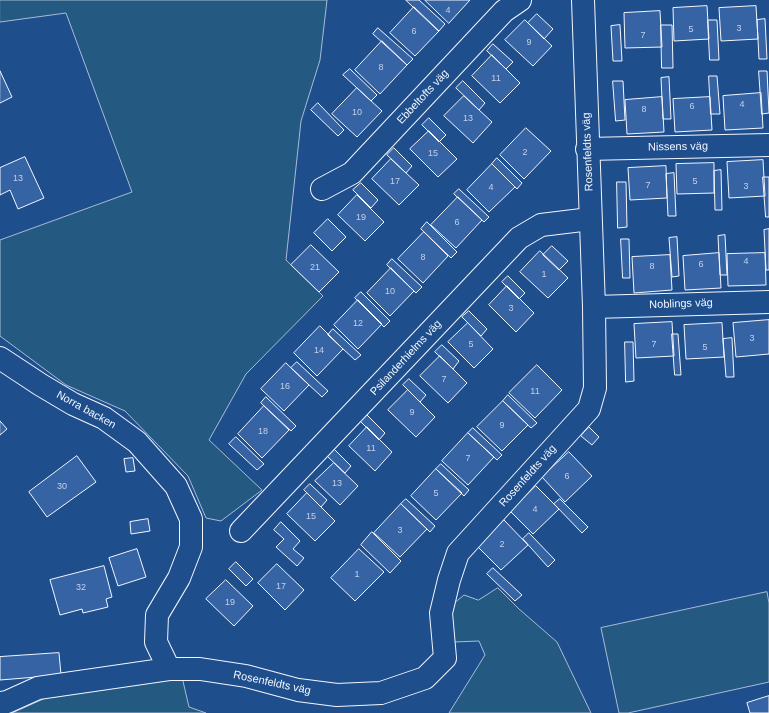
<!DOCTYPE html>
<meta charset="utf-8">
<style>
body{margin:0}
canvas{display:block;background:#1f4e8c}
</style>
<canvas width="769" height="713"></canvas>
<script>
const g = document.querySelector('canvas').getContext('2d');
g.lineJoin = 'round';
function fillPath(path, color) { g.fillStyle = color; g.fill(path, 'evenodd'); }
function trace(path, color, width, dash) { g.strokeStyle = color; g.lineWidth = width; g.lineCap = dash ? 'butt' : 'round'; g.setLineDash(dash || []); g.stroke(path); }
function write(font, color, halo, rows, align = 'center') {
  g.font = font + ' Arial,sans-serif'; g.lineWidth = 3; g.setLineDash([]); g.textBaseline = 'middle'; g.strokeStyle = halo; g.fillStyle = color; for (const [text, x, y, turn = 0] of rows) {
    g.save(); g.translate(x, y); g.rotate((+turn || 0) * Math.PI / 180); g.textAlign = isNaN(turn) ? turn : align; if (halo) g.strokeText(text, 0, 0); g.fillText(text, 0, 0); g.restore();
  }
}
const green = new Path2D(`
 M0,0H327L320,60L301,121L286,260L323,296L246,374L209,440L262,490L221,521L206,518L188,476L125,411L66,385L0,336V240L132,192L66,13L0,22Z
 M498,588L519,609L557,642L591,713H449L485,655L479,641L454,642L450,629L452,605L464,595L478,600Z
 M767,592L769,603V682L628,713H619L601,628Z
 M182,677L189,707L206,713H12L50,696Z`);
fillPath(green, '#245a82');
trace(green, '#a8bbd7', 1);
const building = new Path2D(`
 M406,0H419L445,24L439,31Z
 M425,0H470L449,23Z
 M707,6L709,39L674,41L673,8Z
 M756,6L758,39L721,41L719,8Z
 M414,7L439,31L415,56L390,33Z
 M660,11L662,47L625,48L624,13Z
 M537,14L553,29L544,39L528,23Z
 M765,19L767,59H759L757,20Z
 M525,20L552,46L533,66L505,40Z
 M708,20H717L719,60H710Z
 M620,25L622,61H613L611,26Z
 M661,25H672L673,68H662Z
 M378,28L413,59L407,65L373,34Z
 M382,41L407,65L380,94L355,70Z
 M493,44L513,62L506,69L487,51Z
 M492,55L520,83L500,103L472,76Z
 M350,69L377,95L371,101L343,75Z
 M0,71L12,97L0,103Z
 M759,71H767L769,113L762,114Z
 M709,76H717L720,114H711Z
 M669,77L671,119H663L661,78Z
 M463,81L485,103L479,110L456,88Z
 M613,81H623L625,120L616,121Z
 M357,88L382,111L357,137L332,114Z
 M761,93L763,128L725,130L723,96Z
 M464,96L492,122L473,143L444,116Z
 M662,97L664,132L627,134L625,100Z
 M710,97L712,130L675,132L673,99Z
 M318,103L344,130L338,136L311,110Z
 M429,118L446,135L439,142L422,125Z
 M526,128L551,151L524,179L500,155Z
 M429,131L457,159L438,177L410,149Z
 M394,148L412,166L406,173L387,155Z
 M25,157L44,198L18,209L10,190L0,195V168Z
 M497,158L522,183L517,189L492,164Z
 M391,159L419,185L399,205L372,179Z
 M763,160L765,196L729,198L727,162Z
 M714,163V193L677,194L676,164Z
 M492,164L515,187L489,212L467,190Z
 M666,166L667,198L630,200L628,168Z
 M721,170L722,210H715L714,171Z
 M674,173L676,216H668L666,174Z
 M763,177H769V217H766Z
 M617,182H626L627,227L618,228Z
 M361,183L378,200L371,208L353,190Z
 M459,189L489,217L484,222L454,194Z
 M357,195L384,222L365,241L338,215Z
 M458,197L482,220L456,248L431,225Z
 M328,219L346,237L332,251L314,233Z
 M427,222L457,252L451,258L421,229Z
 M769,229V270H766L764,230Z
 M424,232L448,256L423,283L398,259Z
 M725,235L727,275H720L718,236Z
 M677,237L679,276L672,277L669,238Z
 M621,239H629L630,278H623Z
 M311,245L339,272L319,292L291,265Z
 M552,246L568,261L559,270L543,255Z
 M540,251L568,278L548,298L520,272Z
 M719,253L721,288L685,290L683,256Z
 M765,253L766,285L728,286L727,254Z
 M670,255L672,290L634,293L632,257Z
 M392,259L422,287L416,293L387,265Z
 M391,268L414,291L390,316L367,293Z
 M508,276L525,293L519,299L502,282Z
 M507,286L534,313L516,332L489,305Z
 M361,292L390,321L384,327L355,298Z
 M358,300L382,324L358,349L334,325Z
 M469,311L487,329L481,336L462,317Z
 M769,320V354L736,357L733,323Z
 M672,322L674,356L636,358L634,324Z
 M468,323L493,349L474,368L448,342Z
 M722,323L724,357L686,359L684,325Z
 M320,326L343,349L317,376L294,353Z
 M333,329L361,355L355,360L328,335Z
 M672,334H678L681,375H675Z
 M732,338L734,377H726L723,339Z
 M625,342H633L634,381L626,382Z
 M442,345L459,361L453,369L435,352Z
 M440,356L467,383L448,403L420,376Z
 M297,362L328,391L322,397L291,368Z
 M286,363L309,385L284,411L261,389Z
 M537,365L562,390L535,418L509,393Z
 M409,379L426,395L420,402L403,385Z
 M408,390L435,417L416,437L388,410Z
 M508,395L537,423L531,428L503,401Z
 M266,397L296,426L291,431L261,403Z
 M503,401L528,425L502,451L477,427Z
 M264,406L289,430L262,458L238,434Z
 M367,415L385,433L379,440L360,421Z
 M0,421L7,429L0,435Z
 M367,427L392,452L375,471L349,446Z
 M589,427L599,437L592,445L581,436Z
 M473,428L502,455L497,460L468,433Z
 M468,433L494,457L468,485L442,461Z
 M236,437L264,464L257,470L229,444Z
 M334,449L351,466L345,473L327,456Z
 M569,452L592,476L565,502L542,477Z
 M77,456L96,482L47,517L29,492Z
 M133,458L135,471L126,472L124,459Z
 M334,463L358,486L340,505L315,481Z
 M441,464L469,490L464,496L436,469Z
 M436,469L462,493L436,520L411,496Z
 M310,484L327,500L321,507L304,490Z
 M536,486L559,509L533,534L510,511Z
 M307,493L335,521L315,541L287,514Z
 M406,499L435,526L430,532L401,504Z
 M560,499L588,527L582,533L554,504Z
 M401,504L427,529L400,557L374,533Z
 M148,519L150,531L131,534L130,522Z
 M504,520L528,545L501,570L477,546Z
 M281,522L300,541L293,549L304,558L297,566L276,547L284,539L274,530Z
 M372,532L401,561L390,573L361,545Z
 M529,533L555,560L548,567L523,539Z
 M137,549L146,577L118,586L109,558Z
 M359,549L384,572L355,601L331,578Z
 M236,562L253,579L246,586L229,569Z
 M277,564L304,590L285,610L258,583Z
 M104,566L112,597L106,599L108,607L83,613L82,609L60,615L50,580Z
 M493,568L522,595L515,601L487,574Z
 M226,580L253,606L234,626L206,599Z
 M59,653L61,675L0,680V657Z
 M769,696V713H750L747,703Z`);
fillPath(building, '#3563a3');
trace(building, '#f2f6ff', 1);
const minor = new Path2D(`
 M587,149L769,145
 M322,189L352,173L504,11L520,0
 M594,307L769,302
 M0,358L41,385L73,404L104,418L137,442L176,486L191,519V547L179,578L157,615L156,642L169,669
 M241,531L519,238L541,225L590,219
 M0,703L7,702L38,688L169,669H200L246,676L298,690L337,695L381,693L425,678L445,658L441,613L449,580L458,553L589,409L595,388L594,307L583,0`);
trace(minor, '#f2f6ff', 24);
trace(minor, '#1f4e8c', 22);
write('9px', '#c3d1e8', null, [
 ["4",448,11],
 ["3",739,29],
 ["5",691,30],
 ["6",414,32],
 ["7",643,36],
 ["9",529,43],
 ["8",381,68],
 ["11",496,79],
 ["4",742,105],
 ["6",692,107],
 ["8",644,110],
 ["10",357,113],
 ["13",468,119],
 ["2",525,153],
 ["15",433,154],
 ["13",18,179],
 ["17",395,182],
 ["5",695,182],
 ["7",648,186],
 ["3",746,187],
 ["4",491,188],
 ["19",361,218],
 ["6",457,223],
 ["8",423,258],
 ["4",746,262],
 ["6",701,265],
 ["8",652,267],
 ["21",315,268],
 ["1",544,275],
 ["10",390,292],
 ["3",511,309],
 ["12",358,324],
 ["3",752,339],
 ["5",471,345],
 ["7",654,345],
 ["5",705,348],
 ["14",319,351],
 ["7",444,380],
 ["16",285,387],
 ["11",535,392],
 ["9",412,413],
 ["9",502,426],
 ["18",263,432],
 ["11",371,449],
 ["7",468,459],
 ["6",567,477],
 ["13",337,484],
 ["30",62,487],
 ["5",436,494],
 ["4",535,510],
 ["15",311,517],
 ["3",400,531],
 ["2",502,545],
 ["1",357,575],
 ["17",281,587],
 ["32",81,588],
 ["19",230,603]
]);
write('11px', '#f2f6ff', '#1f4e8c', [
 ["Ebbeltofts väg",423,97,-47],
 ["Nissens väg",678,147,-1],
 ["Rosenfeldts väg",588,152,-92],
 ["Noblings väg",681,304,-2],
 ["Psilanderhielms väg",406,358,-47],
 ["Norra backen",86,410,29],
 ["Rosenfeldts väg",528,476,-48],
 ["Rosenfeldts väg",272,683,12]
]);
</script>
